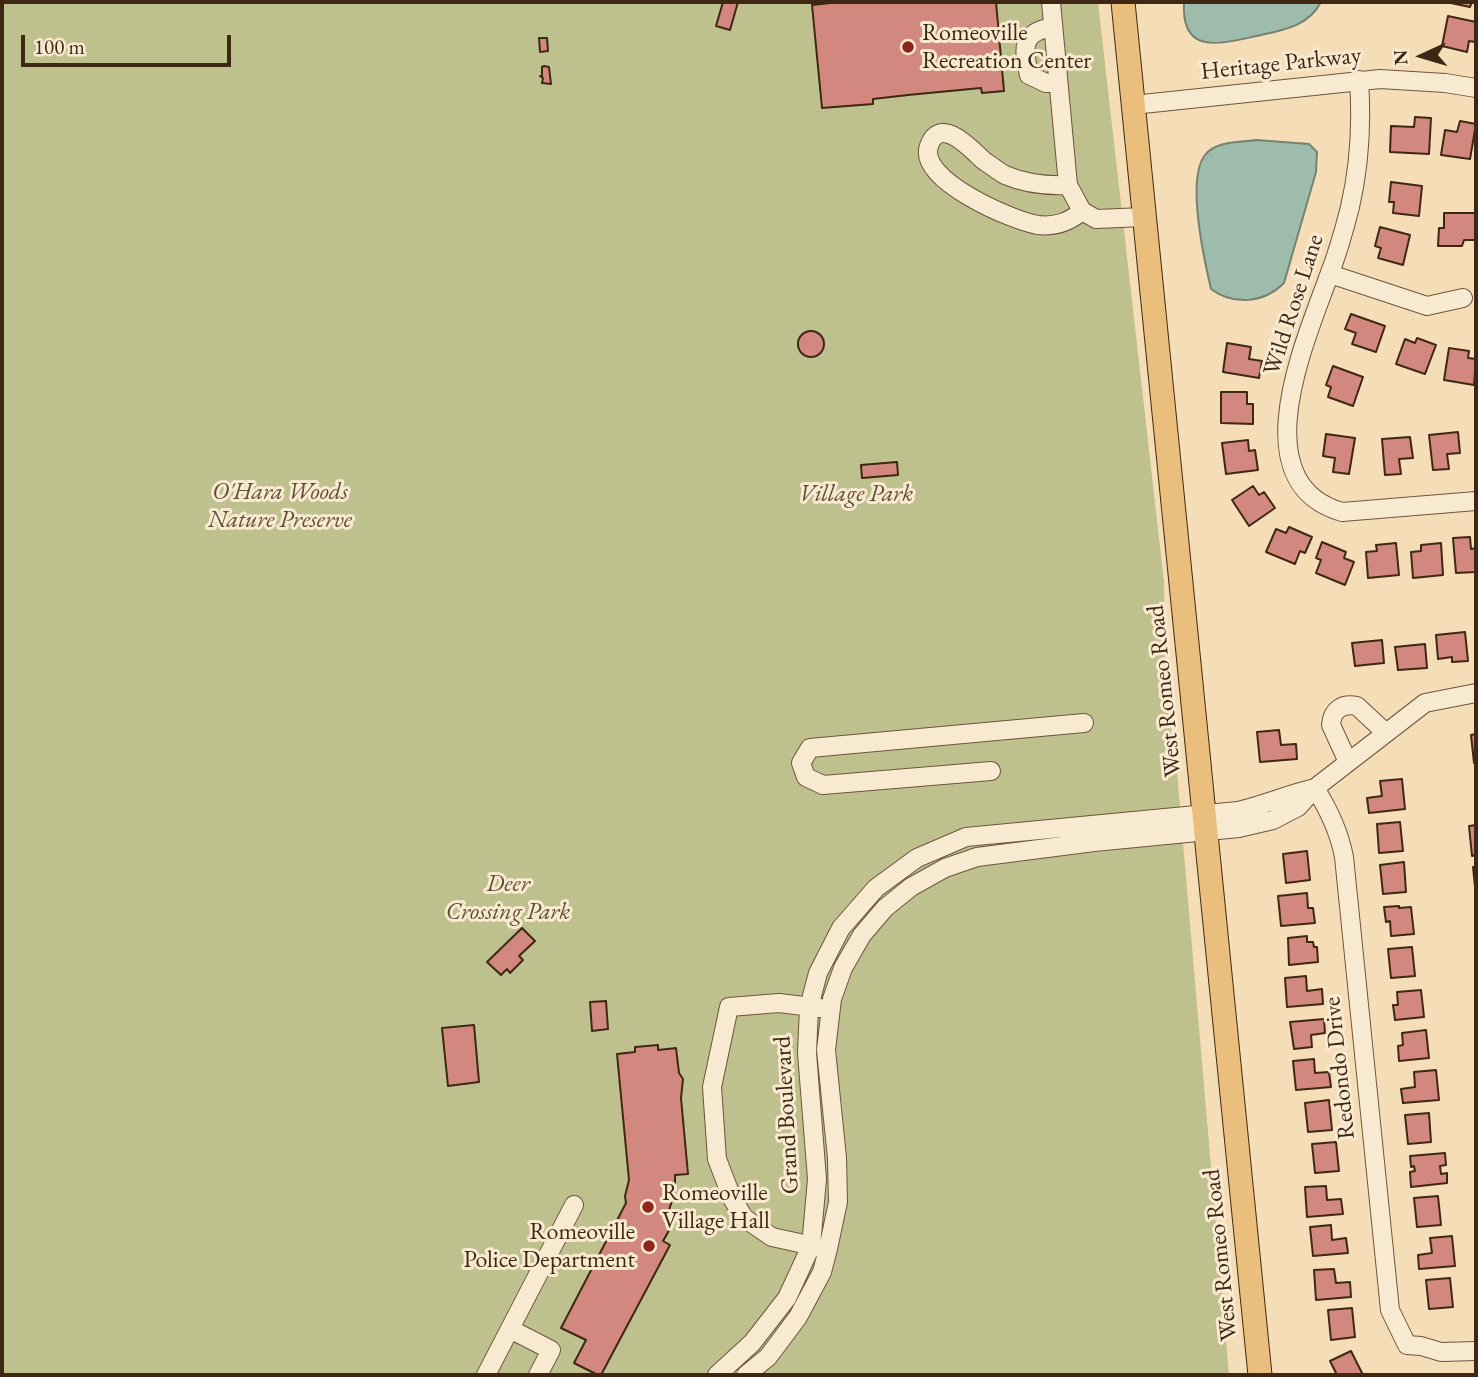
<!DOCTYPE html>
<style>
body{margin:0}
#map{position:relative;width:1478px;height:1377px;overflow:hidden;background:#f5ddb8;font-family:"EB Garamond",serif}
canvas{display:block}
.frame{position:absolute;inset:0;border:4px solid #3e2813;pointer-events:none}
.north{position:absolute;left:1387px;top:21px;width:70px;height:70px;-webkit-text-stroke:5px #f8e9d1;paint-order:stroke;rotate:266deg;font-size:19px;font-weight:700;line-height:28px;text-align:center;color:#3e2813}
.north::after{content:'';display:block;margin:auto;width:24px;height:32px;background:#3e2813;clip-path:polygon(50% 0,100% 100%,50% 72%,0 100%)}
.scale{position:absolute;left:21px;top:35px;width:210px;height:32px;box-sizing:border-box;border:4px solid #3e2813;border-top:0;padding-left:9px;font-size:21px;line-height:24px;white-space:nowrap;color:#3e2813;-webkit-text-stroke:5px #f8e9d1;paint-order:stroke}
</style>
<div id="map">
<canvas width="1478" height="1377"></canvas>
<div class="frame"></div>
<div class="north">N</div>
<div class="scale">100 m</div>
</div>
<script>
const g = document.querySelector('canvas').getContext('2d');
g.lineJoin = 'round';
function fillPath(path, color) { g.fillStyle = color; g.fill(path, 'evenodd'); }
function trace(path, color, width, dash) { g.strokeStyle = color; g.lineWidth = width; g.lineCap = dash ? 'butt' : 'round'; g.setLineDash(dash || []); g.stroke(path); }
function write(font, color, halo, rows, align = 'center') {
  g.font = font + ' "EB Garamond",serif'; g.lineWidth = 6; g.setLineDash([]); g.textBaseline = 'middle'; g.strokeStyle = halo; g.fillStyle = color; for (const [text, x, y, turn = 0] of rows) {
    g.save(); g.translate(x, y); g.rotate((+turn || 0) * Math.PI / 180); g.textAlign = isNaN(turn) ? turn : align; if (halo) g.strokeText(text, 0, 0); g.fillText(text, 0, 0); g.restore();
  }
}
fillPath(new Path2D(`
 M2,2H1098L1164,582L1165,679L1177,773L1229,1375H2Z`), '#bec08d');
const water = new Path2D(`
 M1184,2H1321C1308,28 1278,31 1252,37C1216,45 1181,53 1184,2Z
 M1256,140L1309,144L1317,152L1316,172L1284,283C1264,303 1234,306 1211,289C1204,259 1186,179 1205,155C1215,141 1241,142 1256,140Z`);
fillPath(water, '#9dbcac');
trace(water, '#77816f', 2);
const building = new Path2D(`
 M723,2H738L730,30L716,26Z
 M840,2H996L1004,91L982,93L981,88L908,95L873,99V104L822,108L812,5Z
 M1446,2H1472L1470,7Z
 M1448,16L1476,22L1475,42L1469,41L1467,52L1442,46Z
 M539,38H547L548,51L540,52Z
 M544,66L549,67L551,84L542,83L543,78L540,76H542V67Z
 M1415,117L1431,118L1429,154L1390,152L1391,126L1414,127Z
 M1460,121L1476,124L1470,159L1441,155L1445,130L1457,132Z
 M1391,182L1422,186L1419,216L1393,213L1394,202H1389Z
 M1444,213H1476V240H1464L1462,246H1438L1439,228H1444Z
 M1380,227L1410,235L1403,265L1378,258L1381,248L1375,246Z
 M1351,314L1385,326L1376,352L1352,344L1356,333L1345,329Z
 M798 344a13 13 0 1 1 26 0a13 13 0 1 1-26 0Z
 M1417,338L1436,345L1425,374L1396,364L1405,339L1415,343Z
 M1227,343L1251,347L1249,359L1262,361L1259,378L1223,372Z
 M1449,348L1469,351L1468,358L1476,359L1474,385L1444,380Z
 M1333,366L1363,377L1353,406L1328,397L1331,387L1326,385Z
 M1221,392H1247V404H1253V424L1221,423Z
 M1458,432L1460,453L1447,454L1449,469L1433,470L1429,435Z
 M1326,434L1355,438L1349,474L1333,472L1335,458L1323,456Z
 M1410,437L1413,458L1399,459L1401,474L1385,475L1382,439Z
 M1248,440L1249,451L1255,450L1258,470L1226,474L1222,443Z
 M897,462L898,475L862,478L861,465Z
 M1253,486L1259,495L1264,492L1275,508L1249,526L1232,500Z
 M1289,527L1312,537L1305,553L1300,551L1295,564L1266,552L1276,529L1286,533Z
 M1470,537L1471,549L1476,548V572L1456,573L1453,538Z
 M1322,542L1346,552L1344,558L1354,562L1345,585L1316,573L1321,560L1316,558Z
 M1396,543L1399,575L1368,578L1366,552L1377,551L1376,545Z
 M1441,543L1443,575L1413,578L1411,552L1421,551V545Z
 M1465,632L1468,661L1452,662V657L1438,659L1436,635Z
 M1382,640L1384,663L1355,666L1352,643Z
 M1425,644L1427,668L1398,670L1395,647Z
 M1279,730L1281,745L1296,744L1297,759L1260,762L1257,732Z
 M1476,734V763H1474L1471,735Z
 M1402,779L1405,809L1369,813L1367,798L1382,796L1380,781Z
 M1400,822L1403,851L1379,853L1377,824Z
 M1476,825V855L1472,856L1469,826Z
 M1307,851L1310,880L1286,883L1283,854Z
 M1404,862L1406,892L1383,894L1380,865Z
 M1473,867H1476V897Z
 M1307,893L1308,908H1313L1315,923L1281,926L1278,896Z
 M1399,906V908L1411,907L1414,934L1391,936L1390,921L1386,922L1384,907Z
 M522,928L535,941L519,956L523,960L510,973L507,969L501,975L487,962Z
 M1307,936V942H1313L1314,947H1317L1318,962L1289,965L1288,938Z
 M1412,947L1415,976L1391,978L1388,949Z
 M1306,976L1307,991L1322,989L1323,1004L1287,1007L1285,978Z
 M1421,990L1424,1017L1395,1020L1393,1005H1398L1397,992Z
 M606,1001L608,1029L592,1031L590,1002Z
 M1324,1019L1325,1033L1311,1035L1312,1047L1294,1049L1290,1022Z
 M474,1025L479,1082L448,1086L442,1028Z
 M1426,1030L1429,1058L1399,1061L1398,1046L1403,1045L1402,1033Z
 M658,1045V1050L676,1048L679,1073L683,1079L681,1098L688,1174L675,1175V1191L665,1223L671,1227L663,1241L670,1245L601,1375H598L574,1363L586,1340L561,1328L626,1203L625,1196L629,1180L617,1054L635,1052V1047Z
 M1314,1059L1315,1073L1329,1072L1331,1087L1296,1090L1293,1061Z
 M1436,1070L1439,1100L1403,1103L1401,1089L1415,1087L1414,1072Z
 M1329,1100L1332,1130L1308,1132L1305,1103Z
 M1429,1113L1431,1142L1408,1144L1405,1115Z
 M1336,1142L1339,1171L1315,1173L1312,1144Z
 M1445,1153L1446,1165L1440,1166L1441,1174L1447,1173V1183L1411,1187L1410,1172L1415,1171L1414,1166L1411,1167L1410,1156Z
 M1326,1186L1327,1200L1341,1199L1343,1214L1307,1217L1305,1187Z
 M1438,1196L1441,1225L1417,1227L1414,1198Z
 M1331,1225L1332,1240L1346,1238L1348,1253L1313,1256L1310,1227Z
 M1452,1236L1455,1266L1419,1269L1418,1255L1432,1253L1430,1238Z
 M1334,1269L1336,1283L1350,1282L1351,1297L1316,1300L1314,1270Z
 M1450,1278L1453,1307L1429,1309L1426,1280Z
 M1352,1308L1355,1337L1331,1340L1328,1310Z
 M1351,1351L1363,1375H1337L1330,1361Z`);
fillPath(building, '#d3887f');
trace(building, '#3e2813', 2);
const minor = new Path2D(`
 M1051,2L1068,185L1082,211L1096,219L1144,217
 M1052,27C1021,33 1023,47 1029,75L1046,83H1058
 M1359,80C1362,124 1360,164 1350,207C1344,231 1337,255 1328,278C1305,342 1242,483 1342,512L1476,501
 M1133,105L1380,79L1445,83L1476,88
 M1068,185C1046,186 1026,184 1005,175C998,171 990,165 983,160C972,150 940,114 929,146C917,180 1013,221 1038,225C1056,227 1069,222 1082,211
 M1330,274L1427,306L1463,298
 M1348,762L1331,725C1332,710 1342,703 1357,706L1386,733
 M991,771L823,785L806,777L801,763L810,748L1084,723
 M1315,788C1329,810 1339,831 1344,857L1390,1310L1407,1345L1421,1346L1441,1352L1476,1351
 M820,1008L779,1003L729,1007L712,1087L717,1159L732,1198L744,1218L772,1237L822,1248
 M510,1329L551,1350L538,1375
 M486,1375L574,1205
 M717,1375L752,1343L787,1298L811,1246L817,1179L807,1053L809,1007L818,973L841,928L876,888L917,858L966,837L1238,811C1264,805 1289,794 1315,788
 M746,1375L768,1357L798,1317L822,1272L828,1249L838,1202L837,1158L826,1050L832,999L843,968L862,935L885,908L911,887L945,868L977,857L1094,842L1239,828L1273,820L1298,807L1315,788L1425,703L1476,693`);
const major = new Path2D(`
 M1123,2L1260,1375`);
trace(minor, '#6c553c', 20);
trace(major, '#3e2813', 25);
trace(minor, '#f8e9d1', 18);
trace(major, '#eabe7c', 23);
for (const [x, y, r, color] of [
 [908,47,7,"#8f2418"],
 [648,1207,7,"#8f2418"],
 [649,1246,7,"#8f2418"]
]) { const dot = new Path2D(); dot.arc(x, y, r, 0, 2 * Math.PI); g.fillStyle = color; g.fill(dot); trace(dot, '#f8e9d1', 2.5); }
write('24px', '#3e2813', '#f8e9d1', [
 ["Romeoville",922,33],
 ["Recreation Center",922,61],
 ["Romeoville",662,1193],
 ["Village Hall",662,1221],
 ["Romeoville",635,1232,"right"],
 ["Police Department",635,1260,"right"]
], 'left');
write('24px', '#3e2813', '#f8e9d1', [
 ["Heritage Parkway",1281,64,-6],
 ["Wild Rose Lane",1294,305,-72],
 ["West Romeo Road",1165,691,-96],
 ["Redondo Drive",1340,1068,-96],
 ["Grand Boulevard",787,1115,-93],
 ["West Romeo Road",1221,1255,-96]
]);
write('italic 24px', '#5e4e32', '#f8e9d1', [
 ["O'Hara Woods",280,492],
 ["Nature Preserve",280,520],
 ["Village Park",856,494],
 ["Deer",508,884],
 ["Crossing Park",508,912]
]);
</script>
